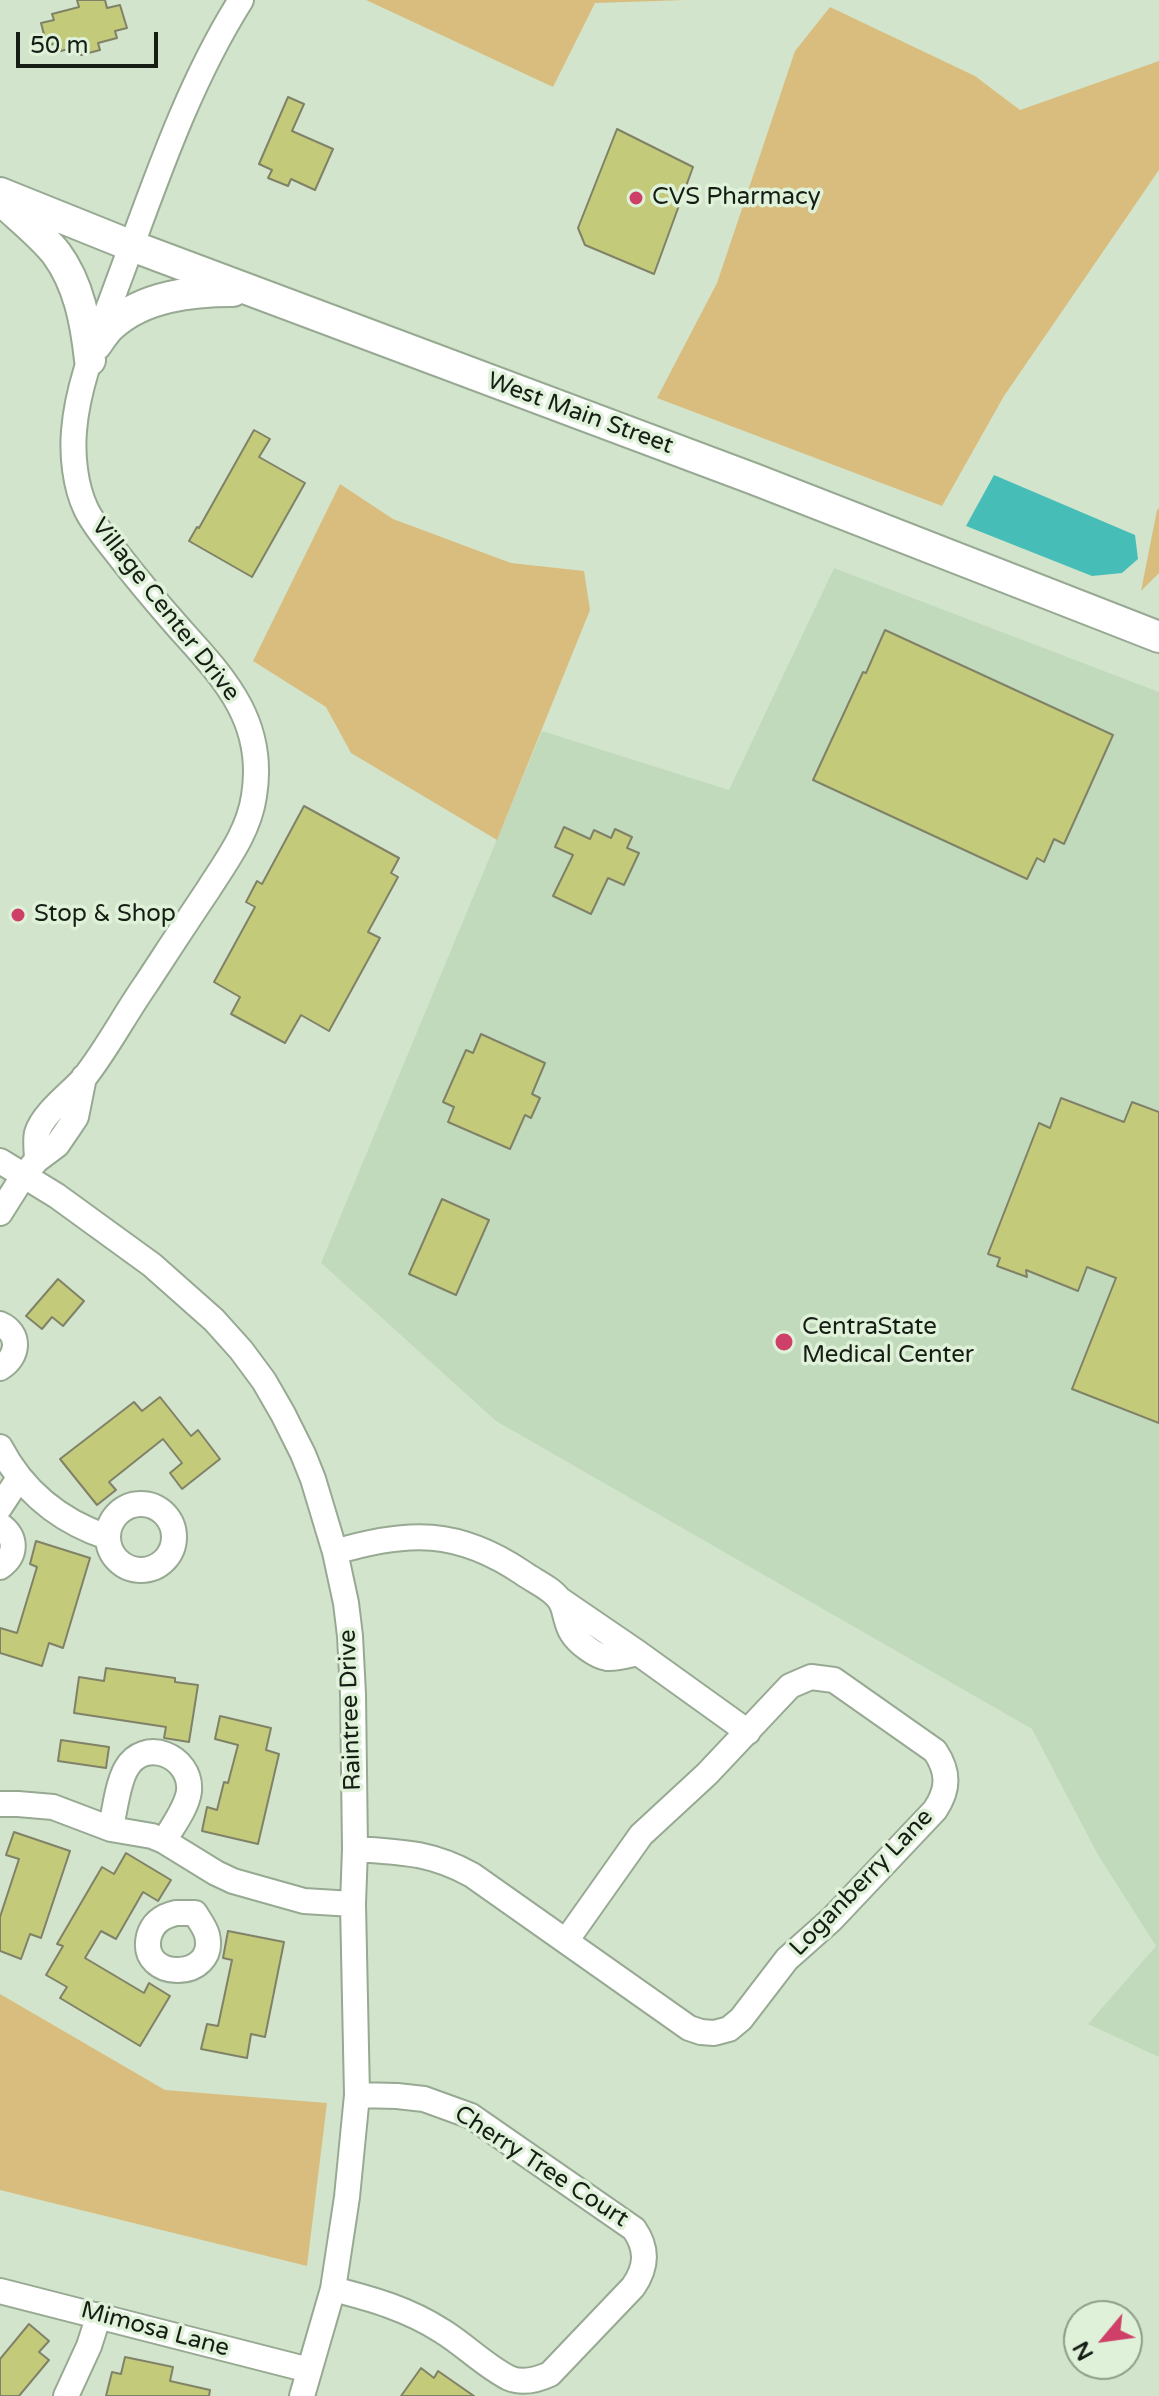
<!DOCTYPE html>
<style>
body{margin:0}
#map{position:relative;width:1159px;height:2396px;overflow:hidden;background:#d2e5cc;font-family:"Varela Round",sans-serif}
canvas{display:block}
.north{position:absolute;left:1063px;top:2300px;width:80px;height:80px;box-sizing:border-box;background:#dff2d9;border:2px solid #8f9d8a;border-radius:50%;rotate:241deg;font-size:22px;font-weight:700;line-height:32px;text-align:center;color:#161d14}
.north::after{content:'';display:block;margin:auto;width:28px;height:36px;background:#cf4068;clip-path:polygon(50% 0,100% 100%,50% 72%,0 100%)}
.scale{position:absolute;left:16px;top:32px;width:142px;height:36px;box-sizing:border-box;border:4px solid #161d14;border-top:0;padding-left:10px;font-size:24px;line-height:28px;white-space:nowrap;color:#161d14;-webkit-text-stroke:6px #dff2d9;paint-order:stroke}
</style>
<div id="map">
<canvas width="1159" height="2396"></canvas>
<div class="north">N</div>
<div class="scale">50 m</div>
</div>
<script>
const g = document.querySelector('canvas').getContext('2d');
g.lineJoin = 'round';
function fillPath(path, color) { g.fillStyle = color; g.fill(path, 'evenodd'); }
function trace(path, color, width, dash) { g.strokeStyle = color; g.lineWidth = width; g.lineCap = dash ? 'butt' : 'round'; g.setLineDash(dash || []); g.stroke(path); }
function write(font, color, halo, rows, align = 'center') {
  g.font = font + ' "Varela Round",sans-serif'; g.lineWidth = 7; g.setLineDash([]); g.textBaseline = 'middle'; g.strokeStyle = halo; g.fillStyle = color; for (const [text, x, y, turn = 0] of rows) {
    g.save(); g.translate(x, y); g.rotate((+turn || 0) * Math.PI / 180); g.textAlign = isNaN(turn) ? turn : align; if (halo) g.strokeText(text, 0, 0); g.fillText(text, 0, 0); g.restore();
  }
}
fillPath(new Path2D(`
 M834,568L1159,692V2057L1088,2024L1156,1946L1098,1855L1032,1729L496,1421L321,1263L542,731L729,790Z`), '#c2dabc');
fillPath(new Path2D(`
 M366,0H686L595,3L553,87Z
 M830,7L975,76L1020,110L1159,61V170L1004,396L942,506L657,398L717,283L795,51Z
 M340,484L393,519L511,563L584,571L590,610L497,840L351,753L326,707L253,661Z
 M1159,508V573L1141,591L1157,510Z
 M0,1994L165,2090L327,2103L307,2266L0,2190Z`), '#d9bd7f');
fillPath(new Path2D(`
 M994,475L1135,535L1138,559L1122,573L1092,576L966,526Z`), '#47bdb8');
const building = new Path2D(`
 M77,0H105L107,8L120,5L127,28L115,31L117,38L98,43L100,50L81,55L79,46L61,51L59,42L47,46L41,23L54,20L52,14L79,7Z
 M288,97L304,104L292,131L333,149L315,190L291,179L288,186L268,178L272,170L259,164Z
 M617,129L693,167L654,274L585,245L578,228Z
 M254,430L270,439L259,457L305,483L252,577L189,541L197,527L199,528Z
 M885,630L1113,735L1064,844L1054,839L1044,862L1037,858L1027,879L813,780L863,672L866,673Z
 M304,806L399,858L391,873L398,877L368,932L380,938L329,1031L301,1015L285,1043L231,1014L240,997L214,982L255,907L246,902L257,881L262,884Z
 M564,827L590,839L594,830L611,838L615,829L632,837L627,848L639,853L624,885L608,878L591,914L553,896L573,855L555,847Z
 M481,1034L545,1063L532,1094L540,1098L531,1118L525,1115L510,1149L448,1122L454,1107L443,1102L466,1050L473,1053Z
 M1061,1098L1124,1122L1132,1102L1159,1112V1423L1072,1389L1116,1278L1087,1267L1078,1291L1026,1270L1027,1277L997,1266L1000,1258L988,1254L1039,1123L1050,1128Z
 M442,1199L489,1220L456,1295L409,1274Z
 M58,1279L84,1301L63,1326L52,1317L42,1329L26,1316Z
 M160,1397L191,1436L198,1430L220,1459L182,1489L170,1473L182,1463L163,1439L109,1482L116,1490L97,1505L60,1459L134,1402L142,1411Z
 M36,1541L90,1558L63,1648L49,1643L42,1666L0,1653V1628L17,1633L37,1567L30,1564Z
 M106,1668L175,1678V1682L198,1685L189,1742L164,1738L166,1727L74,1713L79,1677L104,1681Z
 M220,1716L271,1728L266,1750L279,1754L258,1844L202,1831L207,1807L217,1810L224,1782L228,1783L238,1745L215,1739Z
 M61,1740L109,1747L106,1768L58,1761Z
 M14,1832L70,1851L41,1938L30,1934L21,1959L0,1951V1917L19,1859L6,1855Z
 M126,1853L171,1880L158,1901L143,1892L116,1939L101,1931L85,1958L144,1993L149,1983L170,1996L140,2046L60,1998L67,1987L46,1975L63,1946L57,1944L102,1867L114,1874Z
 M228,1931L284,1942L265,2037L251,2034L247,2058L201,2049L207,2024L218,2026L232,1960L223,1958Z
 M29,2324L49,2341L39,2352L49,2360L19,2396H0V2359Z
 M125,2357L173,2367L170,2381L210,2390L209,2396H106L112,2372L121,2374Z
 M421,2368L434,2378L438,2371L474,2396H401Z`);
fillPath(building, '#c3ca79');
trace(building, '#808268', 2);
const minor = new Path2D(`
 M37,1160C37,1152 35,1140 37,1133C43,1113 71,1093 84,1078C107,1049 125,1014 146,984C167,952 187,921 208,890C227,860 249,831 254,796C266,722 225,679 179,628C157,603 136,578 116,552C105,538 93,524 86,509C75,486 72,455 74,431C78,380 100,332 117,285C153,189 186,87 241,0
 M0,1161L57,1196L152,1265L214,1320L241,1350L264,1381L283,1414L303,1454L313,1479L335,1552L346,1603L350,1636L353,1694L355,1849L353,1904L357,2095L347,2197L333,2289L302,2396
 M0,1213L24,1175L37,1160L57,1145L68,1129L76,1117L84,1077
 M0,1324C21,1333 19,1357 0,1368
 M0,1447C23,1491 60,1521 107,1537
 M108 1537a33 33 0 1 1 66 0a33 33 0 1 1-66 0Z
 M0,1507L19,1478
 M0,1525C17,1537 17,1555 0,1567
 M335,1552C408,1530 458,1529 523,1573C534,1581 551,1588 559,1599C566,1608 565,1623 572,1633C578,1643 596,1656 607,1658C616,1659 629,1655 638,1653L748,1732
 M559,1599L638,1653
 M0,1804H18L53,1807L111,1829L152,1836L164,1841L216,1873L233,1881L304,1901L353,1904
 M111,1829C114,1812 118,1783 126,1769C144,1736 192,1756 189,1791C187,1808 172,1827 164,1841
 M355,1849C401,1852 430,1852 472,1875L689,2028L701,2032L714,2033L729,2029L741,2019L787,1959L832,1919L935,1810C949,1789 949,1772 935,1751L834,1680L811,1677L790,1686L707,1774L641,1835L566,1941
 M176,1913H195C199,1920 205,1927 207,1935C218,1981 138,1982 149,1936C153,1922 163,1916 176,1913Z
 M333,2289C372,2299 408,2309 442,2331C465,2345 485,2366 509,2378C523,2384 537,2380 550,2374L633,2287C647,2267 648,2249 634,2229L471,2116L424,2099L397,2096L357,2095
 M0,2291L309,2370
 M66,2396L89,2346L99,2315`);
const major = new Path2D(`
 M0,193L132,246L754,479L1159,637
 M1,200C19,217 41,234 56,253C79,284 86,323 90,360
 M96,345C101,338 106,330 112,325C144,296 192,291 233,291`);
trace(minor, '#97a992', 28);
trace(major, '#97a992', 34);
trace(minor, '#fff', 24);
trace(major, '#fff', 30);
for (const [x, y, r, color] of [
 [636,198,8,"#cf4068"],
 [18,915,8,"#cf4068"],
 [784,1342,10,"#cf4068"]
]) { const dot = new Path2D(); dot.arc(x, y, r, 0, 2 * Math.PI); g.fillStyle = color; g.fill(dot); trace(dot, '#dff2d9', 3); }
write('24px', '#161d14', '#dff2d9', [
 ["CVS Pharmacy",652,198],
 ["Stop & Shop",34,915],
 ["CentraState",802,1328],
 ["Medical Center",802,1356]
], 'left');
write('24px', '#161d14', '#dff2d9', [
 ["West Main Street",580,414,20],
 ["Village Center Drive",165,610,52],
 ["Raintree Drive",351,1710,-92],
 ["Loganberry Lane",862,1883,-46],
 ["Cherry Tree Court",541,2167,33],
 ["Mimosa Lane",155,2330,15]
]);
</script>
